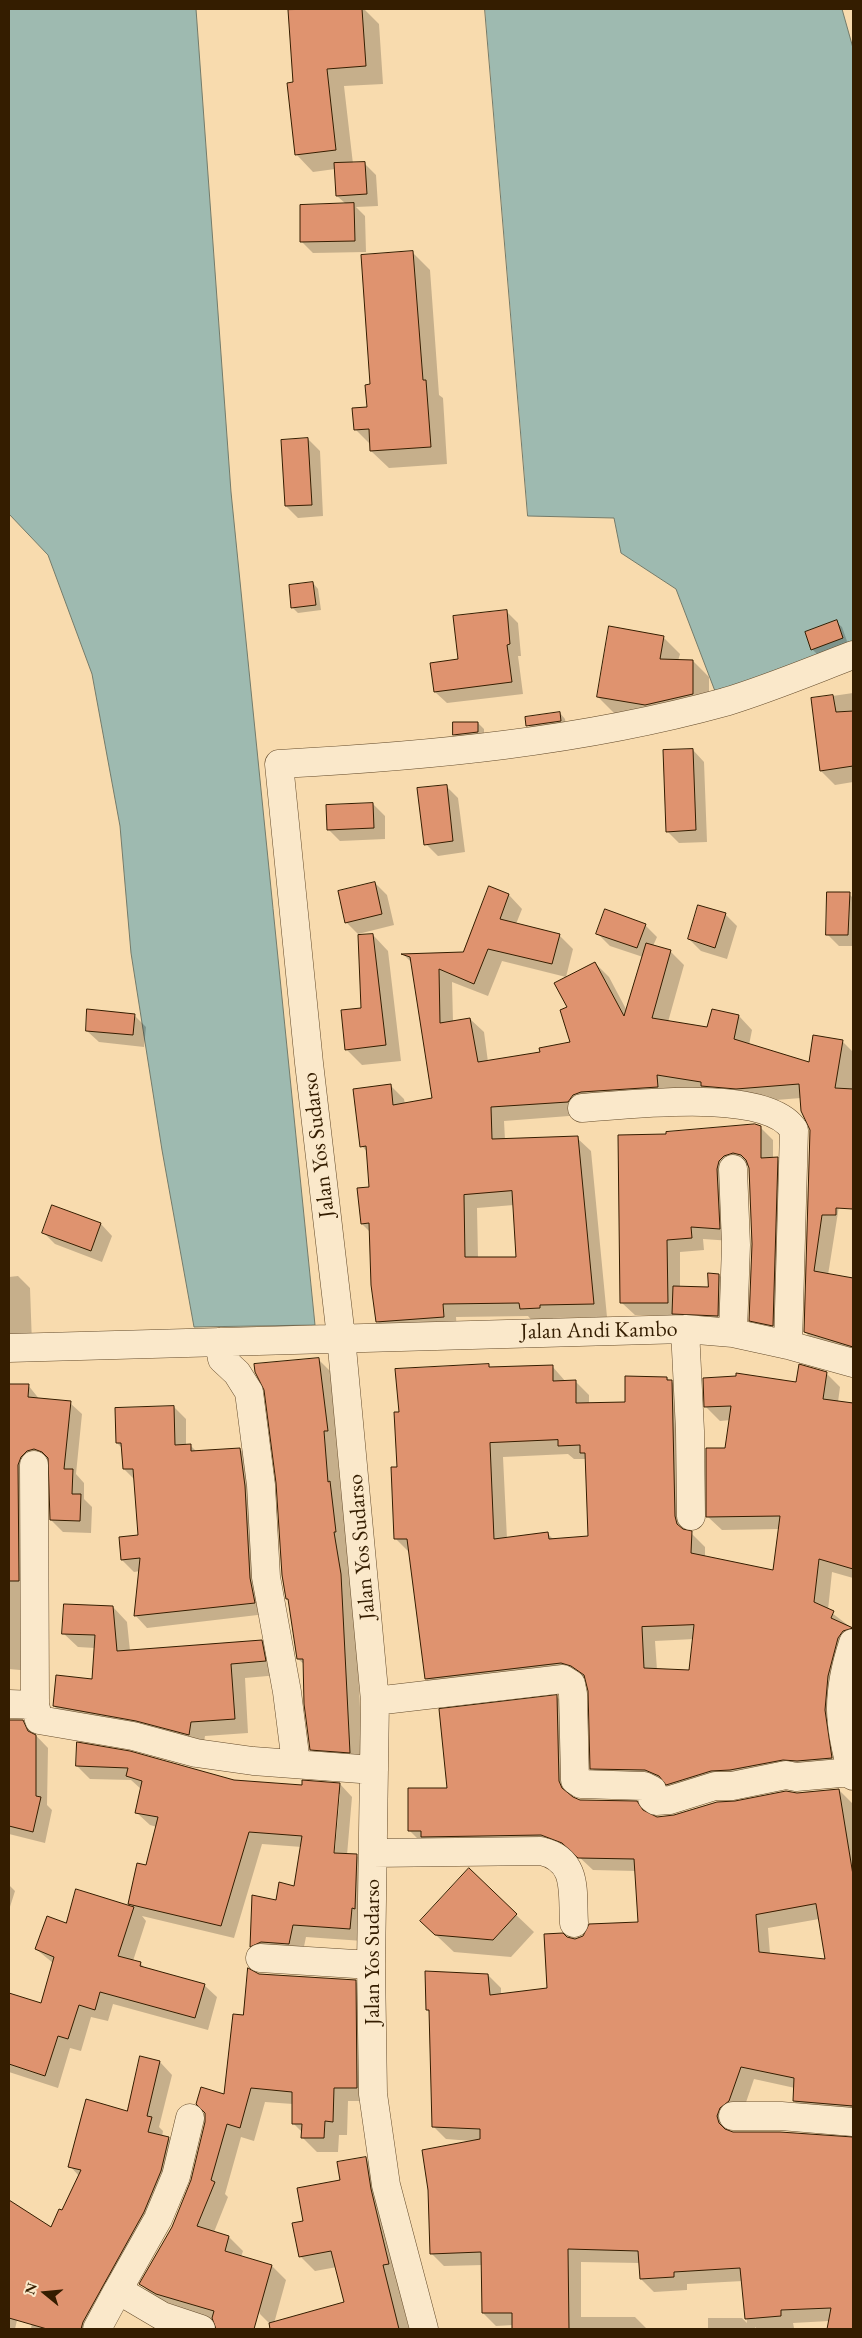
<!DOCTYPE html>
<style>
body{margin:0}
#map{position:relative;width:862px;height:2338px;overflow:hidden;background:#f8dbae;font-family:"EB Garamond",serif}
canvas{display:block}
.frame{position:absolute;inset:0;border:10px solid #341d00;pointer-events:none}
.north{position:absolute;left:20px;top:2268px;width:50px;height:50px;-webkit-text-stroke:4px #fae8ca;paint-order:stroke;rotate:287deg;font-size:14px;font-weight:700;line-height:20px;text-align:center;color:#341d00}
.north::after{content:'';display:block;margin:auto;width:18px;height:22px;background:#341d00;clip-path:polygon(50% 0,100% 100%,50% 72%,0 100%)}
</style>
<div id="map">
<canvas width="862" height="2338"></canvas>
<div class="frame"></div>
<div class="north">N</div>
</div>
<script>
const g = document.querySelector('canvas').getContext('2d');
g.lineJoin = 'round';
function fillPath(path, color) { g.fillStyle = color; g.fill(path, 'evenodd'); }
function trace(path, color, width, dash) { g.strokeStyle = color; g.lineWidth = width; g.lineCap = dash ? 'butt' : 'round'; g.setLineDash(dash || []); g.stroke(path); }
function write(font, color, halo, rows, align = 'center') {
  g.font = font + ' "EB Garamond",serif'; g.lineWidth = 4; g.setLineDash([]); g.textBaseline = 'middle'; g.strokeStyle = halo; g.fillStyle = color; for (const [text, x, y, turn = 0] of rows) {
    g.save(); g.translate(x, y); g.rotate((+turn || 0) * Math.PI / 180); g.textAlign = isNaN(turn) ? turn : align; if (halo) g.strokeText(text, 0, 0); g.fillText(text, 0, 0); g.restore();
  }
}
const water = new Path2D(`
 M9,9H196L231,492L315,1325L194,1327L162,1150L131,953L120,826L92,674L48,555L9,514Z
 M485,9H842L853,48V642L718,699L676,589L621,553L614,518L528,516Z`);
fillPath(water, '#9ebab0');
trace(water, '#747b6a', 1);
fillPath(new Path2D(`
 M321,9H364L379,24L383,84L344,86L353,164L364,163L376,175L378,206L356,207L365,216L366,252L313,253L301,241L346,204L337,196L335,169L313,172L296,154L290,11Z
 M412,252L430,270L439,395L443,398L447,464L389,468L371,451V445L355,429L368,408L371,386Z
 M308,439L320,451L323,516L298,518L286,506Z
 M313,583L318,589L321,610L298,613L292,607Z
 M506,611L518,623L521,656H518L523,694L447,703L435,692L459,660Z
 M836,622L842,627L848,644L818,655L812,649Z
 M663,637L680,654L678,661H693L709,677V710L662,721L614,713L598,697Z
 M853,693V782L835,785L821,771L812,699Z
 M560,713L565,719L566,726L533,731L528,725Z
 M478,723L484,729V737L460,740L454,735Z
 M693,750L704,762L707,842L679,843L667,831Z
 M446,786L458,798L465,852L438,856L426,844Z
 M373,804L385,816V839L340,841L328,829Z
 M375,883L387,895L394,925L358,934L346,922Z
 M490,887L509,895L522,909L516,924L559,935L573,949L566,977L502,961L488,996L452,982L453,1022L470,1019L484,1032L488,1062L542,1053L572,1043L569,1008L595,963L609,977L627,1011L643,957L610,946L598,934L645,925L657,937L653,946L670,951L684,965L668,1022L708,1029L739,1016L752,1030L749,1045L810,1064L842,1041L853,1052V1118L828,1275L853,1279V1356L820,1347L806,1333L811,1130L801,1098L751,1102L670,1088L671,1100L582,1115L504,1121L505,1140L577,1138L591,1151L607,1317L553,1318V1321L534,1323L528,1316L456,1317L457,1330L391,1335L377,1321L370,1232L362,1224L371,1188L368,1153L362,1146L390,1085L404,1099L405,1104L433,1099L412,963L404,955L464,953ZM514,1205L517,1258H478L477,1208Z
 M849,894L853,898V946H839L827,934Z
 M725,914L737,926L727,959L701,951L689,939Z
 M373,935L388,951L401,1061L362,1065L346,1049L362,1009Z
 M134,1015L146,1027L144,1047L99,1042L87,1031Z
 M760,1127L773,1140V1159H777L790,1171L785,1338L763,1333L750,1320L753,1244L749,1166H746L737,1169L732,1241L703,1239L704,1250L680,1252V1288H709L719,1275L729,1285L727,1325L676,1316L635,1315L622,1303L668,1135Z
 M101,1224L112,1236L102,1262L55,1244L44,1233Z
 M18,1276L30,1288L32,1344L9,1351V1277Z
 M318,1359L332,1373L341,1444H337L341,1494L344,1496L354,1589L363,1766L325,1763L311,1749L305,1665L298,1659L289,1601L287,1598Z
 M488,1366L491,1368L552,1366L566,1382L575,1381L589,1395V1404L626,1403L667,1378L671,1381L685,1395L689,1531L705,1547V1557L774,1572L780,1529L722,1530L708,1517L726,1450L731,1420L720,1421L706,1407L797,1384L826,1373L840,1387L838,1402L853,1405V1578L832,1572L828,1610L853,1629L845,1772L672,1789L660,1784L606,1782L592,1768L590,1691L586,1679L576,1677L440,1693L426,1679L410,1553L396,1539L400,1413ZM568,1454L574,1459H587L590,1537L554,1540L547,1533L507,1539L503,1457ZM694,1639L690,1671L657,1670L655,1641Z
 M9,1385H28L40,1400L70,1403L82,1414L76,1474L84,1483V1499L92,1507L91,1533L63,1532L51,1520L49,1461H46L31,1671L9,1669Z
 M174,1407L186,1419V1446L190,1445L197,1452L240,1449L252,1461L266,1614L147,1628L136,1616L140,1571L134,1572L122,1560L140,1536L135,1480L124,1469L123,1449L117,1443Z
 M113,1607L127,1622L130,1651L261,1641L276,1656L279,1675L245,1678L248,1733L205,1736L203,1748L68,1720L54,1706L93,1681L95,1648L78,1647L63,1633Z
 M557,1697L570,1710L573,1799L580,1801L637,1803L648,1814L657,1818L675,1816L735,1803L839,1790L852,1803L853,2118L807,2114L794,2101L795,2088L754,2079L742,2114L732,2122L730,2130V2132L853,2138V2329H828L829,2321L793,2323L794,2328L783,2329H757L755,2327V2329H708V2318H742L747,2323L743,2281L687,2284V2290L654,2292L641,2279L640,2263L581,2262V2317H635L647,2329H513V2325L496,2326L483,2313V2265L444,2266L431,2253L472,2141L446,2139L433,2126L430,2013L427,2010L488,1975L501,1988V1995L548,1990L567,1938L575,1940L640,1924L636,1871L593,1870L577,1855L555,1848L422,1843L409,1830L448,1790ZM819,1919L826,1961L770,1954L768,1928Z
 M9,1720L22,1721L48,1748L47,1805L52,1810L45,1843L9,1834Z
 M78,1744L234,1781L303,1786L340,1784L352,1797L347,1855H356L369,1868L363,1941L306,1937L302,1956L263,1959L251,1946L276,1902L295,1887L302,1847L262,1844L234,1938L142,1916L146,1921L133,1961L140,1963L146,1969L204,1985L217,1997L208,2030L113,2004L108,2021L91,2017L81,2051L70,2048L58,2088L9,2072V1994L41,2004L53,1963L36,1949L66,1925L77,1890L134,1909L130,1904L147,1866L157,1827L150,1825L137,1813L141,1789L131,1780L90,1779L77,1766ZM338,1794H340L334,1859H332Z
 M469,1870L534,1932L511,1957L454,1952L421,1921Z
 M9,1885L15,1891L9,1910Z
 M259,1975L355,1981L369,1995L371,2101H348L347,2135H339L338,2152H317L303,2138V2133L293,2123V2104L265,2102L254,2141L241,2137L225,2194L228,2197L214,2232L229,2237L243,2251L241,2257L272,2266L286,2280L273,2327L260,2314L250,2282L238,2285L245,2329H217L215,2321L171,2308L155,2298L141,2284L173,2227L225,2095L244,2016Z
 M141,2058L160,2062L172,2075L159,2127L163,2131L162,2137L169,2138L181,2151L98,2329H31L36,2291L24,2289L15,2329H9V2201L51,2229L63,2212L79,2176L70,2166L128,2113Z
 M366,2159L381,2174L403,2279L397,2280L409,2329H283L281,2322L346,2303L337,2267L315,2271L300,2256L305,2222L341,2181Z`), '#0003');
const building = new Path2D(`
 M362,9L366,66L327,69L336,150L295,155L287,83L293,82L288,10Z
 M365,162L367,194L336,196L334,163Z
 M354,203L355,241L300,242V205Z
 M413,251L423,380H426L431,447L370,451L369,429L354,430L352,408L367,407L365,385L370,384L361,255Z
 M308,438L312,505L285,506L281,440Z
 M313,582L316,605L291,608L289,585Z
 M507,610L510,644L507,645L512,682L434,692L430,663L458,659L453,616Z
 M837,620L843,638L811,650L805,632Z
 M609,626L664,636L660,659L693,660V694L645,705L597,697Z
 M833,695L836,712L853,711V766L820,771L811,698Z
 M560,712L561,721L526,726L525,717Z
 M453,722H478V732L453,735Z
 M693,749L696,830L666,832L663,750Z
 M447,785L453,841L424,845L417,788Z
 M373,803L374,828L327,830L326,805Z
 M375,882L382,914L345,923L338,891Z
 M489,886L509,894L500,919L560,934L552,964L488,949L474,984L439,969L440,1023L470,1018L478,1062L540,1052L539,1048L570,1042L560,1010L567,1007L554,983L595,962L624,1016L646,943L671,950L652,1018L707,1027L712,1009L739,1015L734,1039L809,1062L813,1035L843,1040L835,1088L853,1089V1209L836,1208V1215H822L814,1271L853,1278V1347L804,1332L810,1130L801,1111L799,1084L736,1089L701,1086V1082L657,1075L658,1087L581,1092L573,1095L568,1102L491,1107L492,1139L578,1136L594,1304L540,1305V1308L520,1309L519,1303L443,1304L444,1317L376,1322L371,1285L369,1223L361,1224L357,1188L369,1187L366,1146L360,1147L353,1089L391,1084L393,1105L432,1098L410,957L401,954L463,952ZM512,1191L516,1257H465L464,1195Z
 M827,892H850L848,935H826Z
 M698,905L726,913L715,948L688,939Z
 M605,909L646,924L637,948L596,934Z
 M373,934L386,1045L345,1050L341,1010L361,1008L358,935Z
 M87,1009L135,1014L133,1035L86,1031Z
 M755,1124L761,1126V1158L778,1157L773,1326L749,1321L752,1244L749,1168L746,1160L741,1155L733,1153L724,1156L719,1161L717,1169L720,1229L691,1227L692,1238L667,1240L668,1303H620L618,1135L666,1134V1132Z
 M52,1205L101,1223L91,1251L42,1233Z
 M708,1273L719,1274L718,1316L672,1314L673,1286L708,1287Z
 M319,1358L328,1431H324L328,1482L330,1481L336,1532H334L341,1574L350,1753L310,1750L304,1704L303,1659H297L288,1599H286L282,1575L276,1483L264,1390L255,1372L254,1364Z
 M489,1364V1367L553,1365V1381L576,1380V1403L625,1402V1376L667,1377V1380H672L675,1516L677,1524L683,1529L692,1531L691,1553L773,1570L780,1516L706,1517V1448H725L731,1406L704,1407L703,1378L736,1376V1373L796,1382L799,1364L827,1372L823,1399L853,1403V1569L819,1559L814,1602L834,1611L831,1618L853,1628L843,1631L838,1638L828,1676L825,1710L832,1758L797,1761L783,1760L730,1770L711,1771L666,1785L659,1776L645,1770L590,1769L588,1691L584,1675L571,1666L561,1663L425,1679L407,1539H394L391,1467H397L394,1412H399L395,1369ZM558,1440V1446L580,1445V1453H585L588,1536L549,1539L548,1532L494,1539L490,1443ZM694,1625L689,1670L644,1668L642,1627Z
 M9,1384H29L28,1397L71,1401L64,1469H73L72,1494H81L80,1521L50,1520L48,1458L42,1452L34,1449L27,1451L21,1457L18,1465L19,1581H9Z
 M174,1406L175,1445L191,1444V1451L240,1448L245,1486L250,1578L255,1603L134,1616L140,1558L121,1560L119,1537L138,1535L133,1469H123L121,1443H116L115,1408Z
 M64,1604L113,1606L117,1651L262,1640L266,1661L231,1664L235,1719L191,1722L189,1735L136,1721L53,1706L56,1675L92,1679L95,1635L62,1634Z
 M557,1695L559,1781L562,1788L573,1797L580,1800L637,1801L643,1810L657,1817L674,1815L717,1802L735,1801L786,1791L797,1793L839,1789L853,1875V2106L793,2101L794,2078L741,2067L729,2101L720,2108L717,2116L719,2123L725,2129L733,2132H780L853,2137V2329H827L831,2308L781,2310V2316L745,2319L740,2268L674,2272V2277L640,2279L638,2251L568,2249L569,2329H512V2313H482L481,2252L430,2254L428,2190L422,2150L480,2139V2129L432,2127L429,2010H426L425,1971L488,1974L490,1995L547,1988L544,1934L563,1933L567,1937L575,1939L583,1936L589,1924L638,1922L634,1859L578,1858L562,1843L541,1835L421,1837V1831H408V1788H447L439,1709ZM816,1904L825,1959L759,1952L756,1915Z
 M9,1720H23L28,1731L36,1735V1796L41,1797L33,1832L9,1826Z
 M77,1742L130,1751L234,1780L302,1785V1780L340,1783L334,1853L357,1854L355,1909L352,1908L350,1929L293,1925L289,1944L261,1942L250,1947L252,1895L276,1900L279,1882L294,1886L302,1836L249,1832L221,1926L128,1904L137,1863L146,1865L158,1817L135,1813L142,1781L126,1776L128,1768L76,1766Z
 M469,1868L517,1914L493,1940L435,1935L420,1921Z
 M76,1889L134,1907L118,1956L141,1962L140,1966L205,1984L195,2018L100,1992L95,2010L79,2005L68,2039L58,2036L45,2076L9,2064V1993L41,2003L54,1957L35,1949L47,1916L66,1923Z
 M248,1968L259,1974L356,1980L357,2088H334L333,2122L325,2121L324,2138H301L302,2124H292V2092L251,2088L240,2128L227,2124L211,2180L215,2182L197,2226L229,2236L225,2251L272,2265L254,2329H216L212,2318L214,2311L156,2294L139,2284L172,2227L191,2180L205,2122V2113L196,2104L201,2087L224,2094L233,2014L243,2015Z
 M140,2056L160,2061L147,2116L152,2117L148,2132L169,2137L161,2171L144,2212L83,2322L81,2329H47L9,2318V2200L51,2227L59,2209L62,2210L81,2170L68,2167L86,2099L127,2111Z
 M366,2157L371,2189L389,2264L383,2265L399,2329H270L269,2323L344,2302L331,2251L299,2257L292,2223L303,2221L297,2188L340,2180L337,2162Z`);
fillPath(building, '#df936f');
trace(building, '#341d00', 1);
const minor = new Path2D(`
 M582,1108C629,1105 767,1087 794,1130L788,1345
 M733,1169L736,1245L733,1333
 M685,1329L690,1431L691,1516
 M219,1342L222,1359L237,1373L249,1392L261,1485L266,1577L287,1692L296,1763
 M9,1348L685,1329L733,1333L788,1345L853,1363
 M34,1465L35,1705
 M853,1643C836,1695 838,1724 853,1776
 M375,1701L563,1679L571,1684L573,1694L575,1780L581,1784L644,1786L652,1790V1798L656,1801L670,1800L715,1786H732L786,1775L796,1777L852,1772
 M9,1704L35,1705L39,1720L133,1736L196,1753L253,1761L374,1770
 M373,1853L541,1851C579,1860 572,1892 574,1923
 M260,1958L371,1965
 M733,2116H781L853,2122
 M118,2290L158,2219L176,2176L190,2118
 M97,2329L118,2290L162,2316L201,2329
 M424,2329L386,2185L373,2094L371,1965L375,1701L341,1337L309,1063L279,764C428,756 580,742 725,702C768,689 811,671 853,655`);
trace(minor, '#654c2c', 29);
trace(minor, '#fae8ca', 28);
write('22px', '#341d00', '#fae8ca', [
 ["Jalan Yos Sudarso",319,1145,-97],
 ["Jalan Andi Kambo",599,1331,-1],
 ["Jalan Yos Sudarso",362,1547,-95],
 ["Jalan Yos Sudarso",373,1952,-90]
]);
</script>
